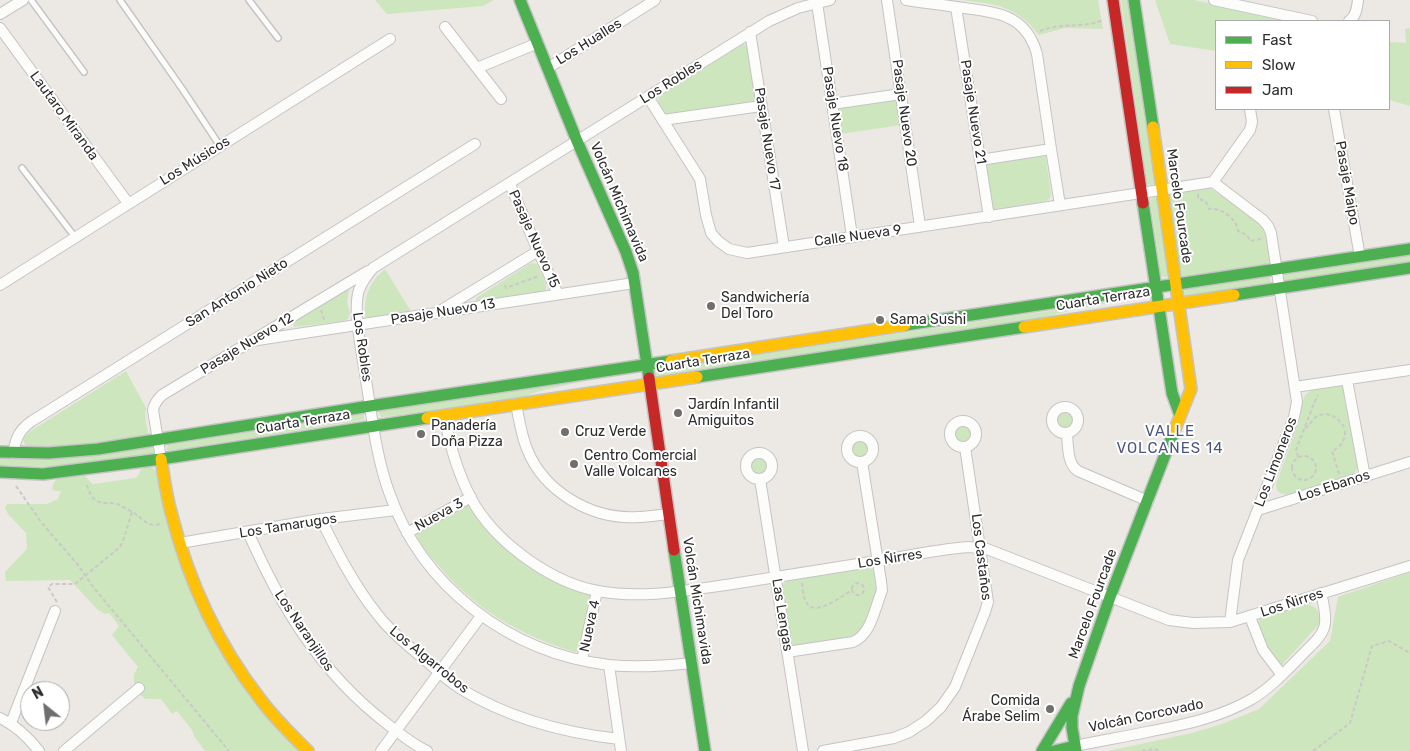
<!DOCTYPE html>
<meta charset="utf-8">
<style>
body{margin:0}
#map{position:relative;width:1410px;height:751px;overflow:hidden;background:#ece8e4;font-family:Rubik,sans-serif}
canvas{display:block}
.legend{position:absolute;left:1215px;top:20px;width:175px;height:90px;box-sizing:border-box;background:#fff;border:1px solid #ababab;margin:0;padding:6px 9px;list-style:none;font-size:15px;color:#2e2e2e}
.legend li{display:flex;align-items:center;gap:10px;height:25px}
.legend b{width:25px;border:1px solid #ababab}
.north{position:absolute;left:20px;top:681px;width:50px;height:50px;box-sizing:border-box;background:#fff;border:1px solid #ababab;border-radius:50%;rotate:331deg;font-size:14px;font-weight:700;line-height:20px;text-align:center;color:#2e2e2e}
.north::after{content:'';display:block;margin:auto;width:18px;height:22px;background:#706f6e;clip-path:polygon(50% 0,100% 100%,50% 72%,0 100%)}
</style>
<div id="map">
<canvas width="1410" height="751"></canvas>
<ul class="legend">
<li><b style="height:6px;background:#4caf50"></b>Fast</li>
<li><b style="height:6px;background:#ffc107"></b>Slow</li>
<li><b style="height:6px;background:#c62828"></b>Jam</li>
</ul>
<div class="north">N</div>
</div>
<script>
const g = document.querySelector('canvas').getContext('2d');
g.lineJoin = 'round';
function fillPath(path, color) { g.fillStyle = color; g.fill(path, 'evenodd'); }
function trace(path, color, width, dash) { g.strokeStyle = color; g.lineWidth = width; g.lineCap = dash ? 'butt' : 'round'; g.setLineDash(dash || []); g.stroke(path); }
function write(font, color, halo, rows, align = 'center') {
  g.font = font + ' Rubik,sans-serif'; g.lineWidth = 4; g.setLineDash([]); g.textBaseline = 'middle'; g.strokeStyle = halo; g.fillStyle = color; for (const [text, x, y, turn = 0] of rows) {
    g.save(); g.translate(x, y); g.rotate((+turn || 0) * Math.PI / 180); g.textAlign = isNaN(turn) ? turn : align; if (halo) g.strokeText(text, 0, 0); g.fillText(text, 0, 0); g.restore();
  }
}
fillPath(new Path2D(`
 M375,0H494L483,6L387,14Z
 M962,0H1098L1103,29L1065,28L1039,35C1015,5 998,5 962,0Z
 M1121,0H1128L1154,184L1151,185L1147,184Z
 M1155,0H1194L1291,21H1216V51L1170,44Z
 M1410,28V106L1389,100V42L1406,43L1405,29Z
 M743,44L747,45L757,103L666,116L658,103V99L661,95Z
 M897,97L901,125L841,134L836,105Z
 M1045,152L1051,194L1050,198L1046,201L991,210L984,167L986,163Z
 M1208,187C1223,198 1260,217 1266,234C1269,241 1270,250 1271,257L1269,262L1264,265L1183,276L1180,273L1169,195L1172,191Z
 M1154,197L1157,198L1168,275L1167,277H1163L1161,274L1150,199Z
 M1410,255V263L1284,281L1283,278L1285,275Z
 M531,263L537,264L546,284V290L544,292L476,301V298Z
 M385,269L412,313L366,319C363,299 368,283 385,269Z
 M1267,277L1270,278L1271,282L1185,297L1184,289Z
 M347,289L349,290L347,302L350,313L348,319L343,321L294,327L293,324L296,321Z
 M1150,296L1080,308L1037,319L655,376V370Z
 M126,371L146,408C144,417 147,426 149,435C116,440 55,455 25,445L23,439L29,432Z
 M585,381L540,391L523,397L384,417H381L379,413V411Z
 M1343,383L1359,467L1358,469L1353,474L1290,494C1283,495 1276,494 1276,484L1300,419L1302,404L1305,395L1314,388Z
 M1056 420a9 9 0 1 1 18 0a9 9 0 1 1-18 0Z
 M364,414V419L362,420L168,451L166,449L168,445Z
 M954 434a9 9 0 1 1 18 0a9 9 0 1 1-18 0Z
 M851 449a9 9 0 1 1 18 0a9 9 0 1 1-18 0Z
 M152,447L154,452L152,454L54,467L0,465V458Z
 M749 466a10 10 0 1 1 20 0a10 10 0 1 1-20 0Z
 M149,466L153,468L156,471L194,597L302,751H205L194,736L192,730L177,711L172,714L161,699H145L134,689V674L138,667L112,635L119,626L109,613L105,614L98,610L70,580L6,581L5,572L27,549L26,533L8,514L5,508L7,504H47L58,499L61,491H55L52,489L54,482L57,479L85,476L93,484L135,478L138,476L141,469Z
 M467,505L471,506L491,531L591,593L592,596L579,651L575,652C519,635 475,609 438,565C430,556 419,545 416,533Z
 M871,568L874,569L876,594L861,631L852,638L791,647L782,586L784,583L790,580Z
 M1410,572V751H1108L1192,733L1222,724L1259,709L1330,641L1338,597Z
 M1303,604C1315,604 1321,611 1320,623L1282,665C1267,656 1263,638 1257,623L1260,619L1263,617Z`), '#cee6be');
const lane = new Path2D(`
 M31,0L84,72
 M120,0L183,90L220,146
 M249,0L278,38
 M22,168L75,237`);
const street = new Path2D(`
 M887,0L920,226
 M906,0C926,3 945,5 964,8C999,13 1026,15 1037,54L1051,149L1060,205
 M1214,0L1312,21
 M817,3L852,236
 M956,7L989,217
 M0,14L23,0
 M1349,21C1356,17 1357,8 1358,0
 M445,27L501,99
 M0,28L128,203
 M750,32L784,247
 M477,68L538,43
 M548,68L655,0
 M648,97L700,179L706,215L711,233L718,241L729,249L747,253L1213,182L1263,220L1268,226L1271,233L1297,402L1294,417L1238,560L1230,622
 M832,104L901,94
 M1334,109L1360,257
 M663,120L761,106
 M980,160L1051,149
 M1213,182L1250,130L1252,122L1250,109
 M510,184L538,251L558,294
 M0,285L390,39
 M443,309L538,251
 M251,341L634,283
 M1347,380L1365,477
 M1295,387L1410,370
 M516,404C519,419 521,434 527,449C544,492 592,520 638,517C648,517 658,515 668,514
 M1052 420a13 13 0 1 1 26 0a13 13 0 1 1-26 0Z
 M444,415C450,447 459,479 476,507C501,546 553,583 598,591C641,599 684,591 726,585C779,577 831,568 883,560C912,555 940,549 969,547L987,549L1169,620L1193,623L1230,622L1410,566
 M950 434a13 13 0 1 1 26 0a13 13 0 1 1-26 0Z
 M1067,433C1068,445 1067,464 1078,471L1148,501
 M847 449a13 13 0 1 1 26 0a13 13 0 1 1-26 0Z
 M746 466a13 13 0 1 1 26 0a13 13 0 1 1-26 0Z
 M13,453C16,438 19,430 32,421L475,144
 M161,459L153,410C154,404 157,400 162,395L368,271
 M760,479L803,751
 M1258,510L1410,462
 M321,519C337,552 354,585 377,614C390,631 407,645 423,658C435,669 448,681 461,689C508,718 566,733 619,739
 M248,532C281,607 320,672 386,723C399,733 412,744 427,751
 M407,533L471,497
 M180,543L321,519L396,510
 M1250,617L1263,650L1282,675
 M787,652L853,642C870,635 874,612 880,596L882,590L881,581L862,462
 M582,660L597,591
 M692,663C664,666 637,668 609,665C509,653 422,587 389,492C376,456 372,417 366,380C363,357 352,311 359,290C362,282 367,275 373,268L769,21L798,8L830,0
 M609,665L621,751
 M0,718C17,726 28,737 39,751
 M11,723L55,611
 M1075,746C1099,741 1123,737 1147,732C1183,725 1219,718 1252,699C1270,688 1284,673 1298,659C1324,632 1331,632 1321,593
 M64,751L139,688
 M381,751L481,616
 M823,751L894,738L909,732L926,721L941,707L955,687L985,612L988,602L965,447`);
const fast = new Path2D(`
 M520,0L577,141L626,252L633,273L649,378
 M1134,0L1153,127
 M1143,203L1172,393L1180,415
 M1234,295L1410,268
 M905,325L1410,249
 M697,377L1024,327
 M0,452L49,453L98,449L370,406L671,361
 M0,472L43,474L161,459L427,418
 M674,550L705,751
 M1042,751L1071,703
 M1054,751L1075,746
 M1076,751L1072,728V716L1079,686L1110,597L1175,429`);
const slow = new Path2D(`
 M1153,127L1191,389L1175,429
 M1024,327L1234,295
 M671,361L905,325
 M427,418L697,377
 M161,459C164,477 166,494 171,512C188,580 218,645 261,700C275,719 292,735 308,751`);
const jam = new Path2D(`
 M1113,0L1143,203
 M649,378L674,550`);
trace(lane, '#c5c4c5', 8);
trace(street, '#c5c4c5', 12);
trace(fast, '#c5c4c5', 14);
trace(slow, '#c5c4c5', 14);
trace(jam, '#c5c4c5', 14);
trace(new Path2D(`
 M1040,31C1062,22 1082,29 1103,20
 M1198,194V199C1205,200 1207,203 1209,209C1221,207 1237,219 1238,231L1247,235L1250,241L1261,239
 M505,285L506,288L539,276
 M321,310L324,320
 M1305,428C1310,426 1311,421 1316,417C1327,410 1338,417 1344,427
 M1292 468a12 12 0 1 1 24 0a12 12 0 1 1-24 0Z
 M1298,457L1296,450L1314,403L1318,395
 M1339,474L1332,451C1341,447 1345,441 1345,431
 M87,485C89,491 91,498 97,501C103,504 110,502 117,504C122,506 129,510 134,513C145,520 146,527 161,524
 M16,486L41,522L78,565L94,588L229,751
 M852 589a6 6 0 1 1 12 0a6 6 0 1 1-12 0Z
 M802,583C803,589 803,597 806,602C815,618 842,596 852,590
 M57,602L48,587L52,584H75L120,547L123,541L132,512
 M1142,751L1154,749L1160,751
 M1313,751L1350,723L1372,646L1389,641L1410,653`), '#c9c9c8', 2, [4, 2.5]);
trace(lane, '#fcfcfb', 5);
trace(street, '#fcfcfb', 10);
trace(fast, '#4caf50', 11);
trace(slow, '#ffc107', 11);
trace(jam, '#c62828', 11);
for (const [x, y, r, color] of [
 [711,306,5,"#706f6e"],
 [880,320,5,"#706f6e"],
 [678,413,5,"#706f6e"],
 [565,432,5,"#706f6e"],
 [421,434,5,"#706f6e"],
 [574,464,5,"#706f6e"],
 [1050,709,5,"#706f6e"]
]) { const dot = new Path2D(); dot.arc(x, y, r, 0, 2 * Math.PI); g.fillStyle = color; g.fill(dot); trace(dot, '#fff', 2); }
write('14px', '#2e2e2e', '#fff', [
 ["Los Hualles",589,42,-32],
 ["Los Robles",671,82,-32],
 ["Pasaje Nuevo 21",973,112,81],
 ["Pasaje Nuevo 20",904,113,82],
 ["Lautaro Miranda",64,116,54],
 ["Pasaje Nuevo 18",835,119,81],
 ["Pasaje Nuevo 17",767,139,81],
 ["Los Músicos",195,161,-32],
 ["Pasaje Maipo",1347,183,80],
 ["Volcán Michimavida",619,202,67],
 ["Marcelo Fourcade",1179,206,82],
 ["Calle Nueva 9",858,236,-8],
 ["Pasaje Nuevo 15",534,239,66],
 ["San Antonio Nieto",237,293,-32],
 ["Cuarta Terraza",1103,299,-9],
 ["Pasaje Nuevo 13",443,312,-9],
 ["Pasaje Nuevo 12",247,344,-31],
 ["Los Robles",362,347,82],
 ["Cuarta Terraza",703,361,-9],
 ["Cuarta Terraza",303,422,-9],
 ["Los Limoneros",1276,462,-69],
 ["Los Ebanos",1334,486,-18],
 ["Nueva 3",439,515,-29],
 ["Los Tamarugos",288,526,-9],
 ["Los Castaños",981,557,83],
 ["Los Ñirres",890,559,-9],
 ["Volcán Michimavida",697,601,81],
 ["Los Ñirres",1292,603,-18],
 ["Marcelo Fourcade",1093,604,-70],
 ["Las Lengas",782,615,81],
 ["Nueva 4",590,626,-78],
 ["Los Naranjillos",304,631,56],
 ["Los Algarrobos",429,660,39],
 ["Volcán Corcovado",1146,716,-12]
]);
write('14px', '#2e2e2e', '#fff', [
 ["Sandwichería",721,298],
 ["Del Toro",721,314],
 ["Sama Sushi",890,320],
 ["Jardín Infantil",688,405],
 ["Amiguitos",688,421],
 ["Panadería",431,426],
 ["Doña Pizza",431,442],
 ["Cruz Verde",575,432],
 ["Centro Comercial",584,456],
 ["Valle Volcanes",584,472],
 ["Comida",1040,701,"right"],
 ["Árabe Selim",1040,717,"right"]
], 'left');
g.letterSpacing = '1px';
write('15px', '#4d5680', '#fff', [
 ["VALLE",1170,432],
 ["VOLCANES 14",1170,449]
]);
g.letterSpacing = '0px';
</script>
